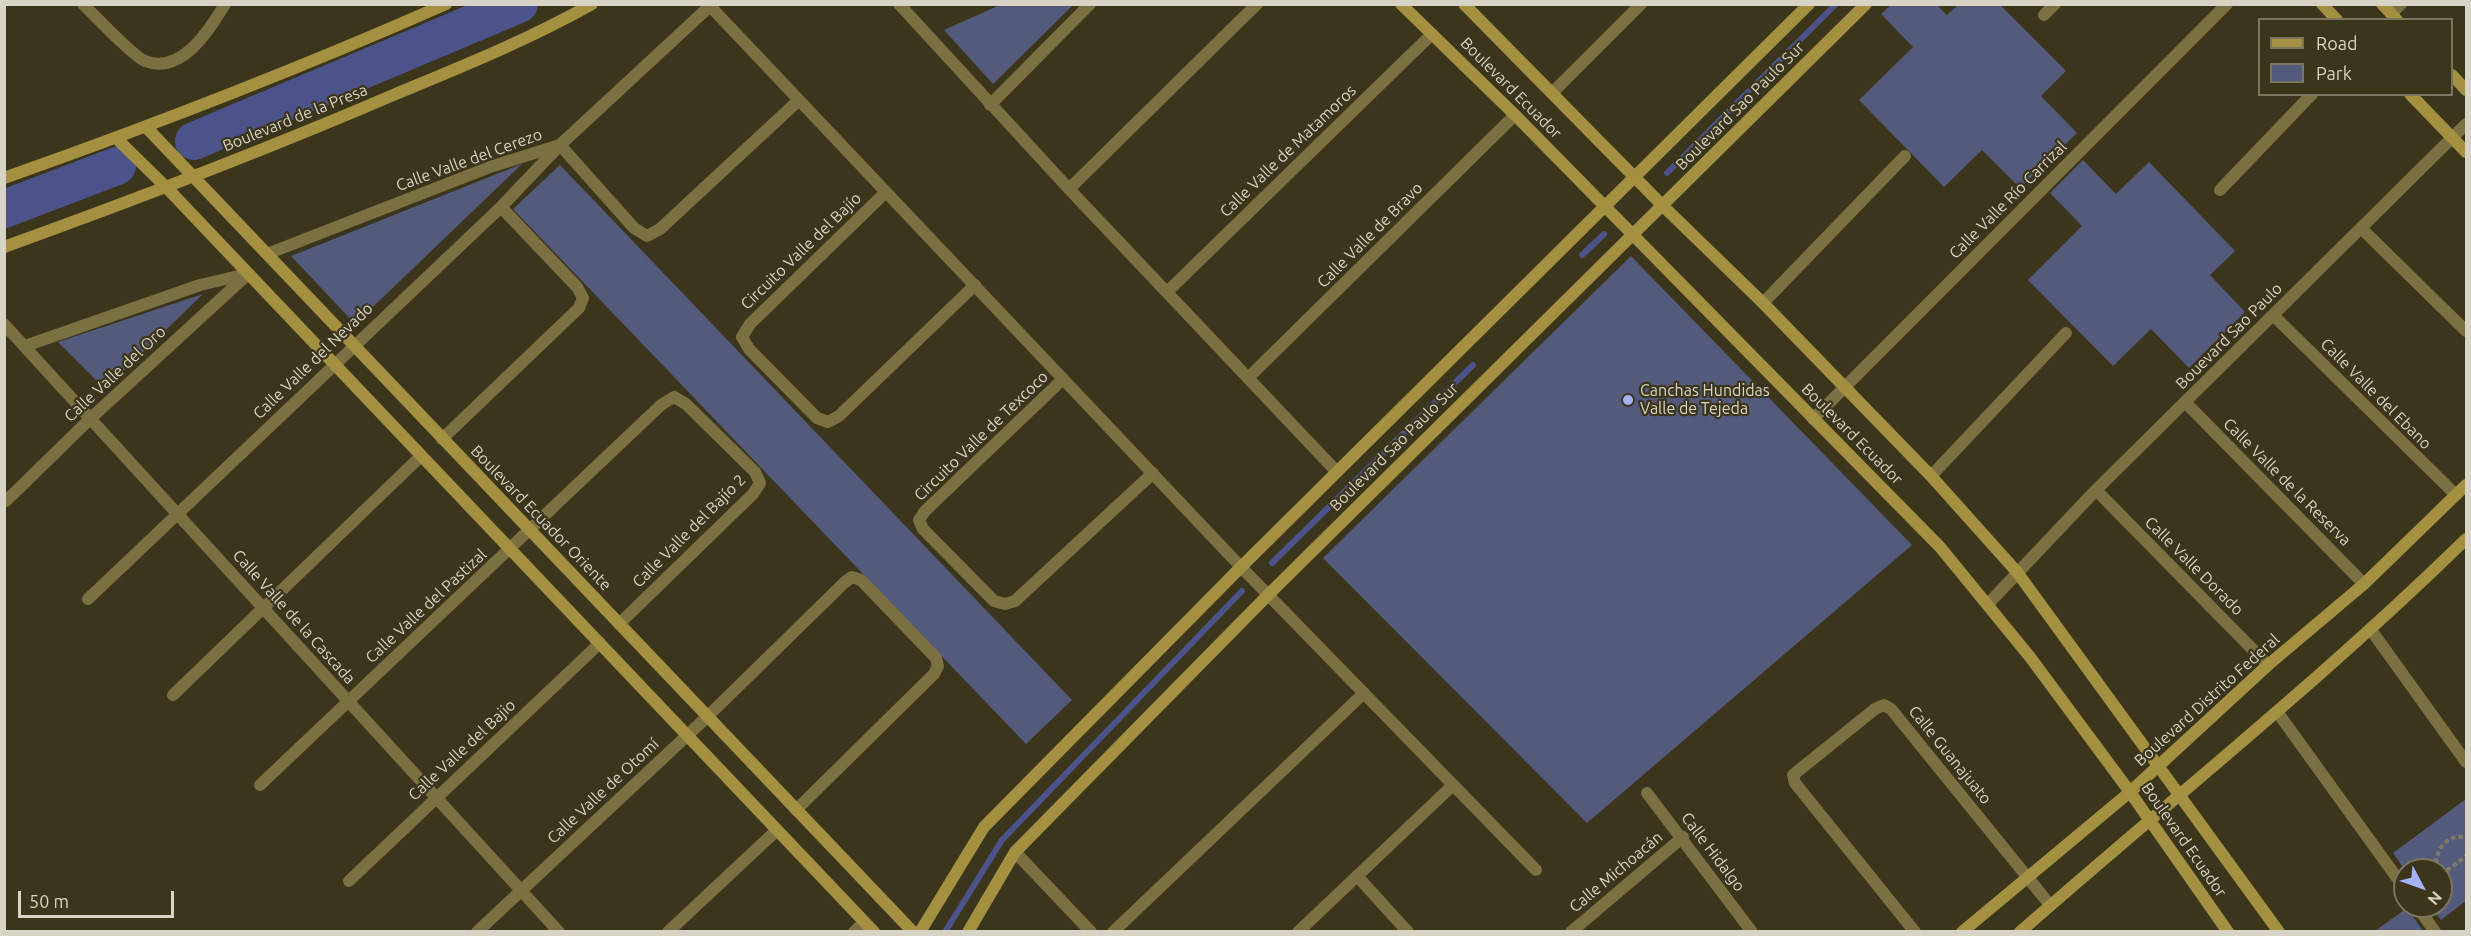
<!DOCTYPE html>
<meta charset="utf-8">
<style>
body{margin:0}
#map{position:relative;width:2471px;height:936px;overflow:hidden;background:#3b351c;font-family:Ubuntu,sans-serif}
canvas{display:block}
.frame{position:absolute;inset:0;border:6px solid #d7d4c5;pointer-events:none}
.legend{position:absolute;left:2258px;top:18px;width:195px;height:78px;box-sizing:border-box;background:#3b351c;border:2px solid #797560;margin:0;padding:8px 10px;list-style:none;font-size:18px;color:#d7d4c5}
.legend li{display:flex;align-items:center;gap:12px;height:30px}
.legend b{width:30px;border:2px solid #797560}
.north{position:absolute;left:2393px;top:858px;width:60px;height:60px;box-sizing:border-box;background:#3b351c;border:2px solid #797560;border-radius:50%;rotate:131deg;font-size:16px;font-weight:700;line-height:24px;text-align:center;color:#d7d4c5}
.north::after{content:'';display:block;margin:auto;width:21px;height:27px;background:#a5b1fc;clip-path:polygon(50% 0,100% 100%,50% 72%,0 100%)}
.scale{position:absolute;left:18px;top:891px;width:156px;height:27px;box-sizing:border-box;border:3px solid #d7d4c5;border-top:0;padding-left:8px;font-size:18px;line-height:21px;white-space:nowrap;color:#d7d4c5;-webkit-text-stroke:4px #3b351c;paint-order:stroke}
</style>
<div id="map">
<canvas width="2471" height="936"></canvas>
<div class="frame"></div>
<ul class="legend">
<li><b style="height:8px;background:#a39141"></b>Road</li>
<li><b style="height:16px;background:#545a7b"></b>Park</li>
</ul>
<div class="north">N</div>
<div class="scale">50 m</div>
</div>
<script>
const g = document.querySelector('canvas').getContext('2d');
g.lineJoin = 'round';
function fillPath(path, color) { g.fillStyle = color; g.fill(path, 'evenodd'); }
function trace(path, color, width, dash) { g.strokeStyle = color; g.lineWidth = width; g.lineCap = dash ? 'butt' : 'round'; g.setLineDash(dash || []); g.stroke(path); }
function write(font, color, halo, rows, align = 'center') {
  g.font = font + ' Ubuntu,sans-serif'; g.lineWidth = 4.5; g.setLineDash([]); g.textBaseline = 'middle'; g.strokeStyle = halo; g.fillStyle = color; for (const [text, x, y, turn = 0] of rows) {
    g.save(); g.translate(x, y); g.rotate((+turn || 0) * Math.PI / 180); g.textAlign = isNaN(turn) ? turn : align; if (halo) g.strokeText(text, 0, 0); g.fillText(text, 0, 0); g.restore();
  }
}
fillPath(new Path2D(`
 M1000,5H1073L993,84L944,30Z
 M1891,5H1937L1947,15L1958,5H2000L2066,71L2041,96L2077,133L2020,188L1982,150L1944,187L1859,100L1913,47L1881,14Z
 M2083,160L2116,194L2149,162L2235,251L2210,275L2245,312L2189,368L2151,329L2113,366L2028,280L2082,226L2050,193Z
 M522,164L355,324L291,256Z
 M560,165L1072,700L1026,744L513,209Z
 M1631,256L1912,545L1587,823L1323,558Z
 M203,294L105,389L58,342Z
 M2466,799V901L2441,920L2431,906H2441V870H2405L2393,853Z
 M2407,908L2423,931H2375Z`), '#545a7b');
trace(new Path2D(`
 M1667,173L1836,4
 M1582,255L1604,234
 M1272,563L1473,365
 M945,932L1002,840L1242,591`), '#4c538b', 6);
trace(new Path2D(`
 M194,141L519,4
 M4,209L117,166`), '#4c538b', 38);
trace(new Path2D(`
 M2439,870L2436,859C2441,843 2450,835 2466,837
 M2441,875L2466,856
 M2441,902L2445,893L2441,874`), '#807b67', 4, [4.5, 3]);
trace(new Path2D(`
 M83,4C94,15 134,57 145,61C181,75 209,31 225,4`), '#7b7041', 12);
trace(new Path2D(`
 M708,4L1241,567L1536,870
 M899,4L1069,189L1337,472
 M2391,14L2401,4
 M2044,15L2055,4
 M1552,93L1641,4
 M990,105L1090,4
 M1069,189L1257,4
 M2220,190L2312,94
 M886,192L750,324L742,337L749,349L817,418L828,422L839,416L975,285
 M2361,228L2466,331
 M267,254L490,167L560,145L710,6
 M1167,292L1432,34
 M1763,303L1905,156
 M2273,315L2456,495
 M4,324L559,932
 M25,346L200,285L247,274
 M1248,378L1515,115
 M1063,379L925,511L919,520L923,529L994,601L1005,604L1015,601L1153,473
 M2186,403L2364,584
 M1813,419L2227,4
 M442,439L579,308L583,298L577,287L501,207
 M1931,476L2066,333
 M2096,490L2268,665
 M6,501L91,418L248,274
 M88,599L501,207L560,145L634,228L647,236L660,229L799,100
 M1988,604L2096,490L2466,124
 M2371,630L2466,762
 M173,695L421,456
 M2278,713L2405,889
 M260,785L661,405L674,397L686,404L755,472L760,483L753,494L619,624
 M1647,793L1752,932
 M1015,852L1091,932
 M1357,876L1408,932
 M349,881L600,643
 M2417,906L2435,932
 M477,932L708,716L845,582L852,577L861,580L936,658L938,666L934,674L796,810
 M668,932L777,830
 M854,932L864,922
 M1113,932L1364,693
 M1298,932L1453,785
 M1571,932L1683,837
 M1915,932L1795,783L1793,775L1875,709L1884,705L1891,709L2050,905`), '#7b7041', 12);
trace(new Path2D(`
 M1401,4L1515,115L1940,547L2030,657L2130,792L2228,932
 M1464,4L1663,206L1763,303L1931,476L2017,572L2279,932
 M2322,4L2337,20
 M2382,4L2397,20
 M2452,75L2466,90
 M2410,94L2466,152
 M146,127L913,932
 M116,138L167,188L874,932
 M4,178C154,125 301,68 446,4
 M4,247C137,199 268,149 398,93C463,66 530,39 592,4
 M920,932L984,827L1241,567L1809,4
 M968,932L1015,852L1269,594L1866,4
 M1962,932L2130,792L2268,665L2364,584L2466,485
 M2020,932C2169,801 2324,678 2466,539`), '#a39141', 12);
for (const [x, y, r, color] of [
 [1628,400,6,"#a5b1fc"]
]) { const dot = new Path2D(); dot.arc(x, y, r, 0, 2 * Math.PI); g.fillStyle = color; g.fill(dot); trace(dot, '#3b351c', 2); }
write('16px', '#d7d4c5', '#3b351c', [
 ["Boulevard Ecuador",1511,88,45],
 ["Boulevard Sao Paulo Sur",1740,106,-45],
 ["Boulevard de la Presa",295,118,-22],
 ["Calle Valle de Matamoros",1288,151,-44],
 ["Calle Valle del Cerezo",469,160,-20],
 ["Calle Valle Río Carrizal",2008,200,-45],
 ["Calle Valle de Bravo",1370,235,-45],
 ["Circuito Valle del Bajío",801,251,-44],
 ["Bouevard Sao Paulo",2229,336,-45],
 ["Calle Valle del Nevado",313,361,-44],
 ["Calle Valle del Oro",115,374,-43],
 ["Calle Valle del Ebano",2376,394,45],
 ["Boulevard Ecuador",1852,434,45],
 ["Circuito Valle de Texcoco",981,436,-44],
 ["Boulevard Sao Paulo Sur",1394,447,-45],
 ["Calle Valle de la Reserva",2287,482,45],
 ["Boulevard Ecuador Oriente",541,518,46],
 ["Calle Valle del Bajío 2",689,531,-45],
 ["Calle Valle Dorado",2194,566,45],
 ["Calle Valle del Pastizal",426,606,-43],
 ["Calle Valle de la Cascada",294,617,48],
 ["Boulevard Distrito Federal",2207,700,-42],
 ["Calle Valle del Bajio",462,750,-43],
 ["Calle Guanajuato",1950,755,51],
 ["Calle Valle de Otomí",603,791,-43],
 ["Boulevard Ecuador",2184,840,55],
 ["Calle Hidalgo",1713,852,53],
 ["Calle Michoacán",1616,872,-40]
]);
write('16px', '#d7d4c5', '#3b351c', [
 ["Canchas Hundidas",1640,391],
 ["Valle de Tejeda",1640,409]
], 'left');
</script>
